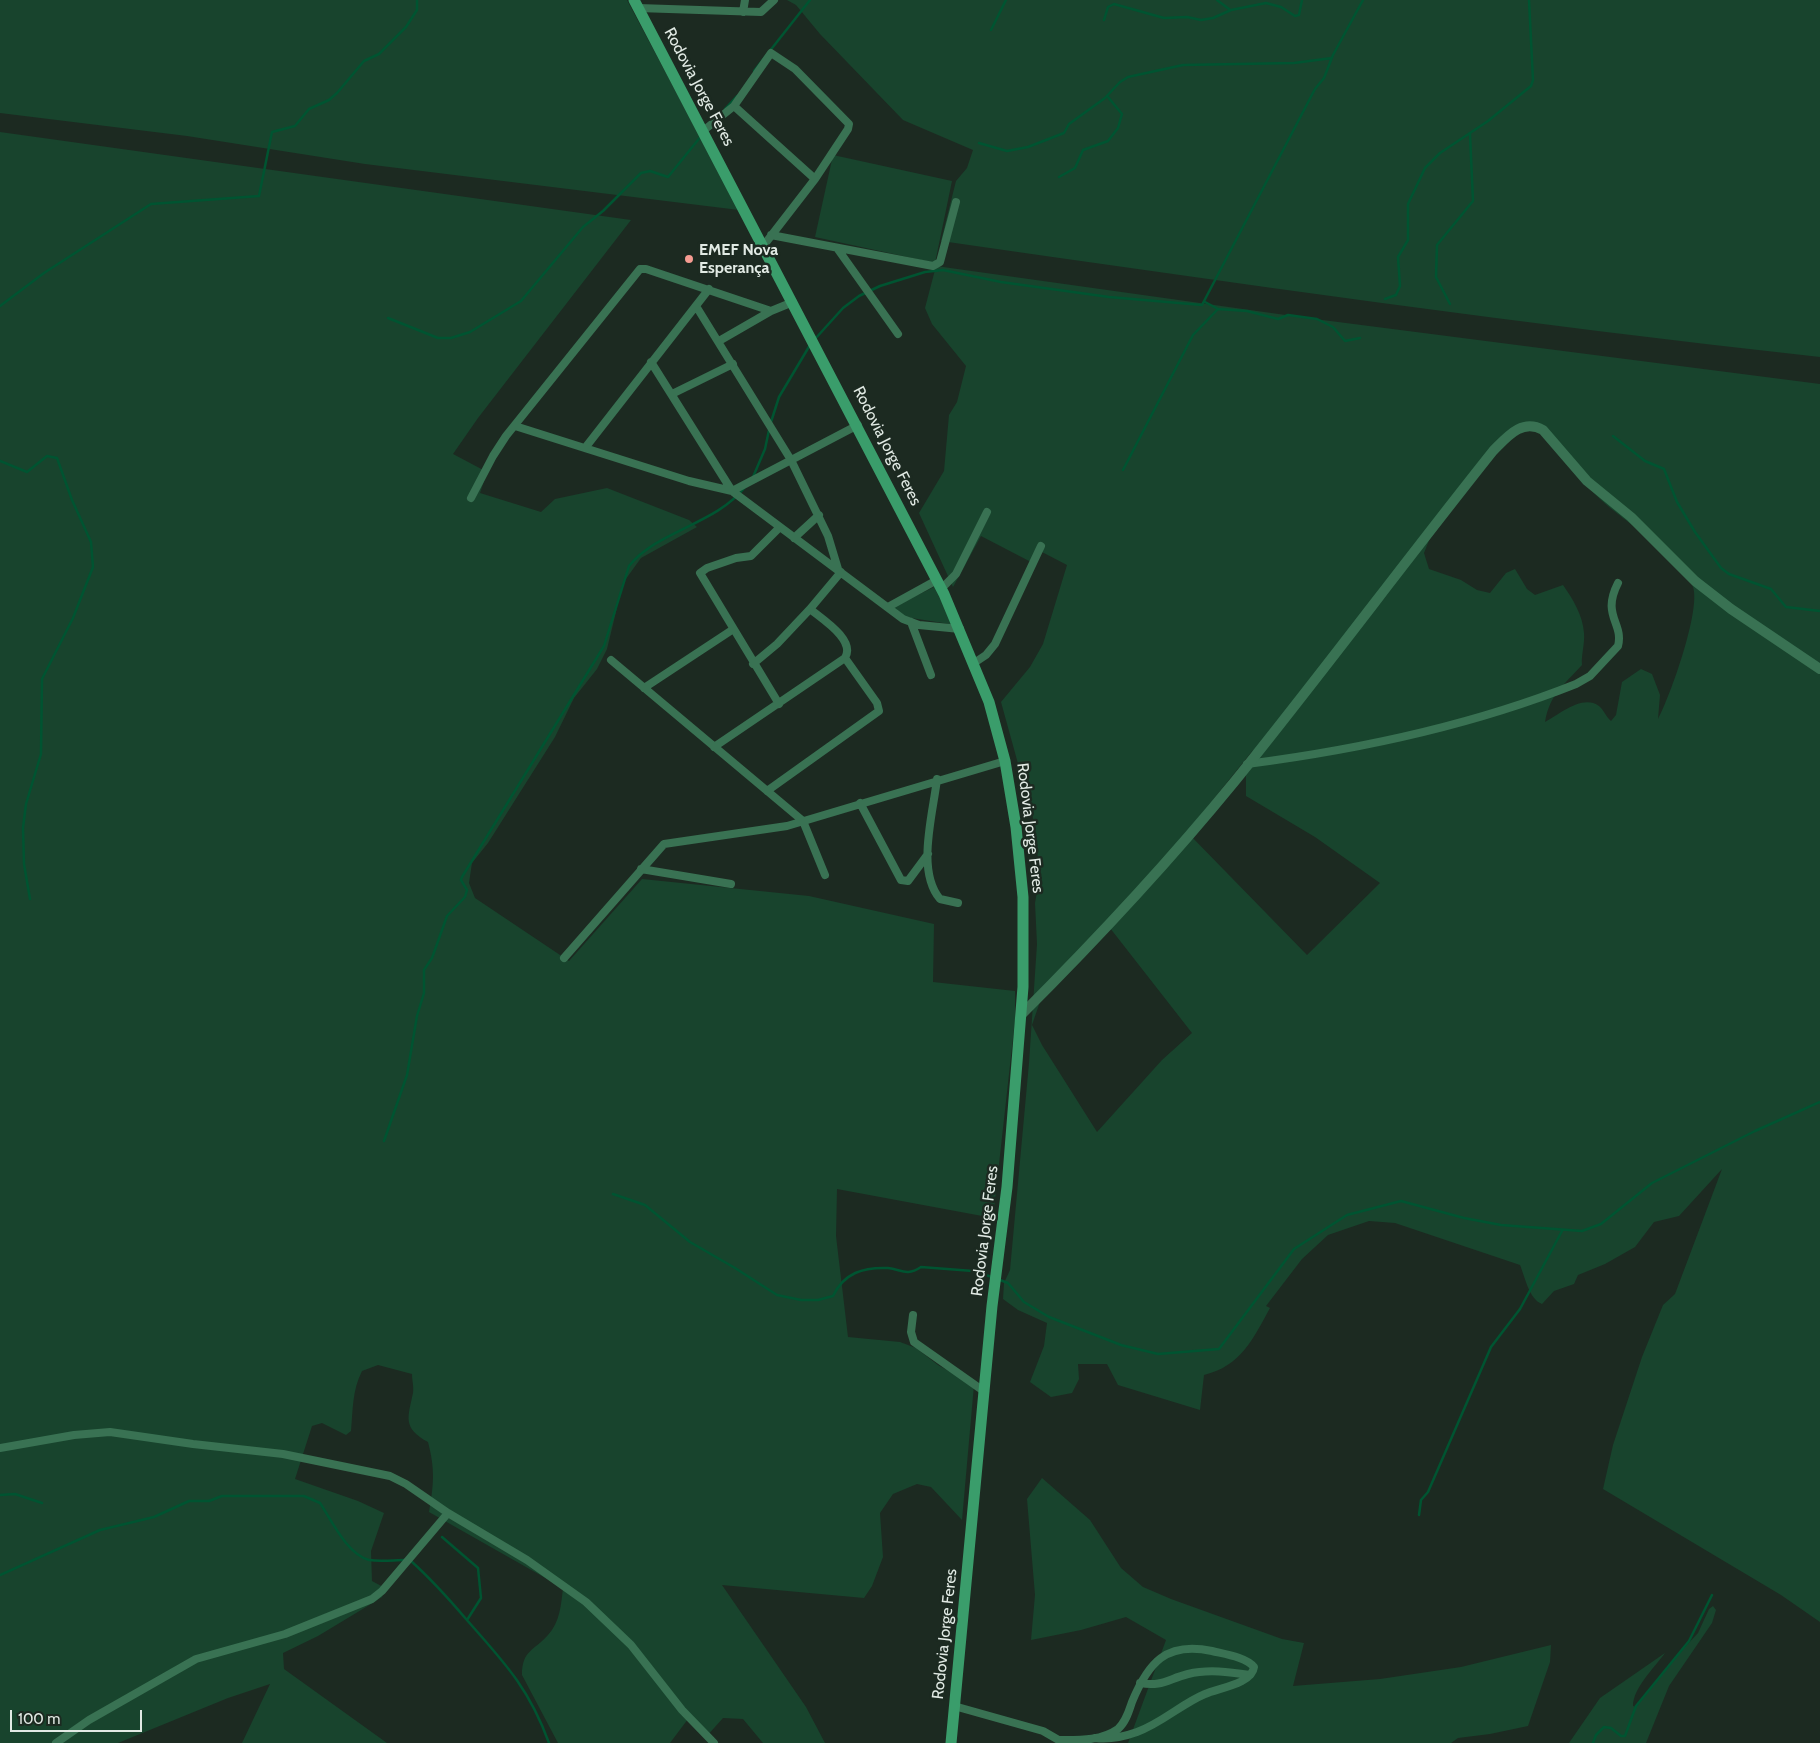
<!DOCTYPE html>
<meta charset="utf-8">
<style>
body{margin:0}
#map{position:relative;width:1820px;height:1743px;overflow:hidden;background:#1c2a21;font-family:Cabin,sans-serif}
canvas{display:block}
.scale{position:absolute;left:10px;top:1710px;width:132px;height:22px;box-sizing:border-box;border:2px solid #e1eae4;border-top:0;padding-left:6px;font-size:15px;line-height:18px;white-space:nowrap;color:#e1eae4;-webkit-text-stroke:4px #1c2a21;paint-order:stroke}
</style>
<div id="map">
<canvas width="1820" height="1743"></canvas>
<div class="scale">100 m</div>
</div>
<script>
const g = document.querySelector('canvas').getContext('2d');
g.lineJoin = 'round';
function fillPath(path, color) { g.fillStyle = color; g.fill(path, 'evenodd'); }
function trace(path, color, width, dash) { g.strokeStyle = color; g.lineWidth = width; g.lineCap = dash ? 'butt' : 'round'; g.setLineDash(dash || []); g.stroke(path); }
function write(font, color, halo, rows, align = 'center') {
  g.font = font + ' Cabin,sans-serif'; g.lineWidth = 5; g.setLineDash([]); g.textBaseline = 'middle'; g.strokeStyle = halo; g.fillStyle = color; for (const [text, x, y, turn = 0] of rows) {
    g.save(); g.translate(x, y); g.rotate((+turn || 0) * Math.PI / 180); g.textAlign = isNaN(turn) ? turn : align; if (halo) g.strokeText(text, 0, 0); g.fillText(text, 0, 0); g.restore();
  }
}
fillPath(new Path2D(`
 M0,0H627L739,210L365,164L187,136L0,113Z
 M787,0H1820V357C1526,325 1234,283 941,241L956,181L967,168L973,150L903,120L820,34L796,5Z
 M0,132L631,220L478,418L453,454L487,472L480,493L541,512L555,499L607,488L689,520L697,527L641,558L623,583L607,649L597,669L574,698L555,737L488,843L472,863L469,883L475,898L569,961L642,879L809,896L934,924L933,982L1015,991V1020L993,1218L837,1189L836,1236L848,1337L900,1342L916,1348L938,1365L974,1385L962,1520L931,1487L917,1484L893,1494L880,1513L883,1557L872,1586L864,1598L722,1585L806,1707L825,1743H763L743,1719L723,1718L706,1737L688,1719L670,1743H558L522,1675C522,1650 534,1651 548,1635C560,1622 561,1605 563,1588L429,1512C434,1484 435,1469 428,1442C402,1428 408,1417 413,1393C414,1387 412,1380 412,1374L378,1365L362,1371C352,1391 353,1410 351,1431L346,1435L322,1423L312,1426L295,1479L358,1501L384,1513L371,1551L372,1581L385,1588L382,1597L371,1604L318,1636L283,1653L284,1669L387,1743H242L270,1684L228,1698L118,1743H0Z
 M833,155L952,181L935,263L815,237Z
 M936,266L1307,318L1820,384V1622L1781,1595L1603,1489L1613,1445L1642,1357L1663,1305L1675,1294L1722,1169L1679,1216L1654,1222L1635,1247L1605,1264L1578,1275L1574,1284L1554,1291L1542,1304C1529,1299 1525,1277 1520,1265L1395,1223L1369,1221L1328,1235L1302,1259L1266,1306L1270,1308C1253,1339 1241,1366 1204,1375L1200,1410L1118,1385L1107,1364H1078L1079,1379L1072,1393L1051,1397L1030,1382L1044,1346L1047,1323L1018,1310L1003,1299L1004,1283L1010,1270L1029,1063L1037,944L1035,903L1040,875L1033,818L1001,702L1030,667L1043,644L1067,565L1042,552L1031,562L981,536L953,587L919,513L944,471L949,415L957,402L966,366L932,324L925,308ZM1537,423C1557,448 1577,477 1600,499C1623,521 1684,558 1693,587C1701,610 1670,697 1658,719L1660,695L1652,674L1641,669L1622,682L1616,715L1611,721C1606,717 1604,710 1599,706C1582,694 1559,715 1545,722C1550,694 1563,686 1582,665C1581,655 1585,644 1584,633C1583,616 1573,599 1563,585L1535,595L1527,589L1515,569L1506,573L1490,593L1477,590L1461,580L1429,569L1424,553L1436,523L1508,439ZM1253,750L1246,767V796L1315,837L1380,883L1307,955L1187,832ZM1110,928L1192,1033L1162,1060L1097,1132L1042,1045L1032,1025L1043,993Z
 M936,586L956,625L905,617L893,607Z
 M1042,1478L1090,1520L1121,1568L1143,1587L1171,1599L1282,1639L1304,1643L1293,1686L1380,1679L1461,1667L1551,1645L1550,1662L1528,1726L1490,1734L1458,1738L1451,1743H1128L1166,1640L1126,1617L1081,1630L1031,1640L1035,1595L1027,1499Z
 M1713,1606L1716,1610L1712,1623L1669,1686L1646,1743H1569L1600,1698L1665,1653C1655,1667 1633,1688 1633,1706L1636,1707L1671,1662L1698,1633L1709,1609Z`), '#18442d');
trace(new Path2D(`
 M1217,0L1229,9
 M1104,20L1108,7L1114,4L1164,18L1187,17L1201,20L1213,18L1231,10L1266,3L1281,7L1295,16L1299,15L1302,0
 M991,30L1006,0
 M754,71L810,0
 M725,109L737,96
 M979,143L1007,151L1028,147L1064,133L1069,124L1105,98L1120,82L1128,77L1183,65L1294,63L1332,58
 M1059,177L1075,168L1083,150L1108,141L1118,128L1122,114L1108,97
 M1385,299L1396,295L1400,286L1398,257L1408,240V204L1425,168L1440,153L1488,121L1531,86L1533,80L1529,0
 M1205,302L1218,309L1247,311L1278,319L1288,315L1317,319L1333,327L1345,341L1360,338
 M1450,304L1436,277L1437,245L1473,201L1470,134
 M0,306L44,273L151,204L259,196L272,132L295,126L309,109L329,100L337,93L364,61L379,54L406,27L417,10V0
 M388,318L438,338H451L470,332L521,301L583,227L603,211L641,173L650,171L668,177L702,135
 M815,339L843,308L859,296L880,286L925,272L943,270L1001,282L1109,297L1202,305L1315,89L1324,78L1333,55L1363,0
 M771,422L779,397L810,345
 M1613,436L1645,461L1664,469L1677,502L1695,532L1721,568L1729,574L1771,589L1786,607L1820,611
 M0,461L27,472L47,456L57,458L72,500L91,542L93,567L73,618L42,679L41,754L26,804L23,828L24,864L30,899
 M1123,470L1193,335L1218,309
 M753,477L765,449L769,430
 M384,1141L407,1075L417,1016L424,993V970L432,958L447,916L465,897L467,890L461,880L462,877L604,646L629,566C658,530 715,525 745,487
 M613,1194L645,1205L690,1242L735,1268L777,1295L801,1300H818L833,1296C844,1273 863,1267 888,1268C901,1269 906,1277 921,1267L973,1271L992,1277
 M1000,1280L1008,1283L1024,1302L1049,1317L1121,1345L1158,1354L1219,1349L1294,1249L1347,1215L1401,1201L1464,1218L1501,1225L1582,1231L1601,1224L1652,1183L1755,1131L1820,1102
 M0,1495L15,1494L42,1503
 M1419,1515L1421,1500L1428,1492L1491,1347L1520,1309L1562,1231
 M442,1537L478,1568L481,1598L467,1620
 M411,1561C431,1579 449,1599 466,1619C504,1662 529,1688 549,1743
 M0,1575L100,1530L154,1517L189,1501H209L222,1496H304L320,1503C332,1521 347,1554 369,1560C381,1562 394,1560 405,1560
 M1593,1743L1596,1735L1604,1727L1611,1728L1621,1736H1625L1636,1706L1689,1641L1712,1595`), '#005431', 2.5);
trace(new Path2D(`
 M638,8L761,12L774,0
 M743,12L745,0
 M734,106L815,179
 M703,131L734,106L771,53L795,69L849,124L848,129L815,179L764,245
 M771,235L933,266L940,262L956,202
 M837,248L898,334
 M696,306L791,460L828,536L838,569
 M719,341L771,311L793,302
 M651,362L732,491L903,619L919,625L960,629
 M672,394L733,364
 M515,426L689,481L732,491L858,425
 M585,448L709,289
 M471,498L493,456L506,436L640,269H646L771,311
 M794,538L819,515
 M941,589L956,574L987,512
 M888,607L937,580
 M911,622L931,675
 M611,660L803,821L825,875
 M974,663L986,655L995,644L1041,546
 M753,664L777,644L810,609
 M644,688L732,630
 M779,704L700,573L707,568L736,558L751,556L779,528
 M714,747L845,658
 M1247,764C1356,750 1473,725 1576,684L1590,676L1618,646C1624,623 1601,616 1618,583
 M937,779C933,814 916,871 940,899L958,903
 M767,791L879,711L877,703L845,658C856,640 822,619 810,609L841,572
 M860,803L901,880L908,881L928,854
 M641,869L731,884
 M564,958L664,844L787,826L1005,761
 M913,1315L911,1332L914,1342L985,1392
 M0,1448L74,1435L110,1432L193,1444L283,1454L390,1476L406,1484L448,1513L527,1560L586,1602L631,1645L682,1710L714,1743
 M1140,1683C1162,1687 1168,1679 1188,1674C1208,1669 1230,1672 1250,1675
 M954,1706L1043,1731L1062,1742
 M1059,1740C1079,1740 1101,1741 1118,1729C1126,1722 1129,1711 1132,1702C1148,1663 1166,1641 1212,1651C1224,1654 1246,1657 1254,1667C1252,1684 1218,1688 1205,1694C1181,1704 1162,1723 1137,1732C1123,1737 1110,1740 1095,1738
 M56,1743L89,1720L196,1659L285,1634L372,1599L382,1591L448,1513`), '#397253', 8);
trace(new Path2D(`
 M1021,1015C1096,940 1168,863 1235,781C1323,672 1406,560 1493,451C1507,437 1522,418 1543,430L1587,481L1631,517L1695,581L1731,609L1820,669`), '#397253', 10);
trace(new Path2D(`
 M634,0L944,594L989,702L1005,761L1016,827L1023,897V987L1007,1187L992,1306L951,1743`), '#3a9d6b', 11);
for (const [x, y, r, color] of [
 [689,259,5,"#f59c92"]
]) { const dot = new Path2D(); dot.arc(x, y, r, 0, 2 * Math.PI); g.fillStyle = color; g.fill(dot); trace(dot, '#1c2a21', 2); }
write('16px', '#e1eae4', '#1c2a21', [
 ["Rodovia Jorge Feres",699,87,62],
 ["Rodovia Jorge Feres",887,446,63],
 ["Rodovia Jorge Feres",1030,828,83],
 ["Rodovia Jorge Feres",985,1231,-83],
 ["Rodovia Jorge Feres",945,1634,-84]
]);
write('bold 16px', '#e1eae4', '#1c2a21', [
 ["EMEF Nova",699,250],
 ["Esperança",699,268]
], 'left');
</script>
